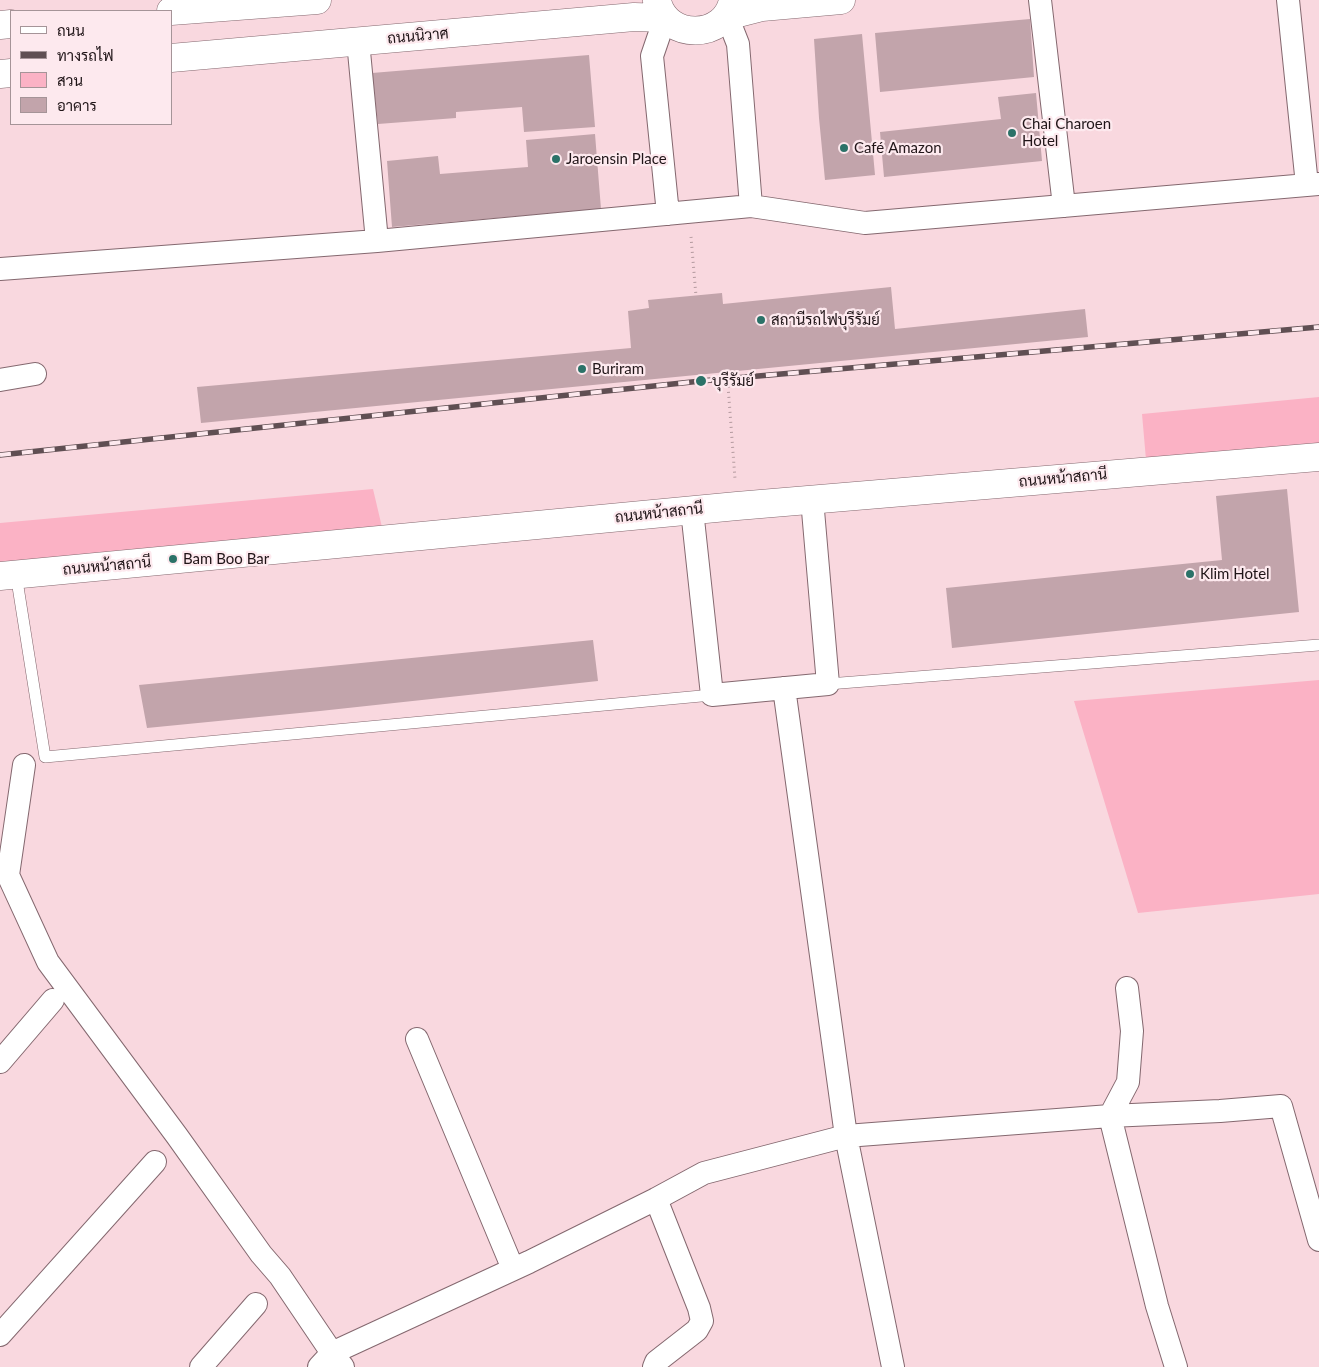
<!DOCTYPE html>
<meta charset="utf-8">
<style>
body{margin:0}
#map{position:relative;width:1319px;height:1367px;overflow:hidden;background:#f9d8df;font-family:Lato,Sarabun,sans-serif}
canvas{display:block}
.legend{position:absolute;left:10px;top:10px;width:162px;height:115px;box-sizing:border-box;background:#fde9ee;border:1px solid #a59498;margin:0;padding:6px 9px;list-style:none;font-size:15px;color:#201518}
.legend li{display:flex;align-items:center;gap:10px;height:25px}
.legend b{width:25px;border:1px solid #a59498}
</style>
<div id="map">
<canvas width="1319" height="1367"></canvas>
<ul class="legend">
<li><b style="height:6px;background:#fff"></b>ถนน</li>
<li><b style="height:6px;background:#604f53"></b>ทางรถไฟ</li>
<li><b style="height:14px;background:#fbb2c5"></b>สวน</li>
<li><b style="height:14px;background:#c2a4ab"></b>อาคาร</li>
</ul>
</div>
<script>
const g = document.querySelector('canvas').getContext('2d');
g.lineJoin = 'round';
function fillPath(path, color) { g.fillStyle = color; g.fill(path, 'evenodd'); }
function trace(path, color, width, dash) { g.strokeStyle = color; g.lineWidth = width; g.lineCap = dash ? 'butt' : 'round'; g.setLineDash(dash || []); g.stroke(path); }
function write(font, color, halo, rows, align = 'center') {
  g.font = font + ' Lato,Sarabun,sans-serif'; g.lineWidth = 4.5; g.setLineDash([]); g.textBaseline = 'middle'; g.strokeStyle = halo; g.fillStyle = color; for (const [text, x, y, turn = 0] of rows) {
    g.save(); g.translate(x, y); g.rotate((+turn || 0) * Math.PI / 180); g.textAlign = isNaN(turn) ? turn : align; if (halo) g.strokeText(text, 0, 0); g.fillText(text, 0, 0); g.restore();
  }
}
fillPath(new Path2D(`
 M1319,397V457L1147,471L1142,414Z
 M373,489L385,540L0,576V523Z
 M1319,680V894L1138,913L1074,701Z`), '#fbb2c5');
fillPath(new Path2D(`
 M1030,19L1034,77L880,92L875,33Z
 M862,34L875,175L825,180L819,118L814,39Z
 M589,55L595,127L524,132L522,107L456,112V118L378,124L372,73Z
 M1036,93L1042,161L884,177L880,132L1001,119L998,97Z
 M595,134L601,209L392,227L387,161L438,156L440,174L528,167L526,140Z
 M891,287L895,329L1085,309L1088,337L201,423L197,387L631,348L628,311L649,308L648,300L722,293L723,304Z
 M1287,489L1299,612L952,648L946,588L1222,560L1216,496Z
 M593,640L598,681L320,711L147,728L139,685Z`), '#c2a4ab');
const service = new Path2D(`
 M16,574L45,757L712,695
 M828,684L1319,645`);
const minor = new Path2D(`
 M1040,0L1064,206
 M1288,0L1307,185
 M727,16L738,44L751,206
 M665,18L652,56L668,214
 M358,41L377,241
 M0,269L377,241L751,206L865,223L1319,184
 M0,380L35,374
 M692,510L712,695L828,684L812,499
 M784,688L846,1136L893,1367
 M24,765L8,875L48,962L177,1136L261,1254L280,1276L332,1353L319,1367
 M1127,988L1132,1031L1128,1082L1110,1116L1157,1306L1176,1367
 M417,1039L513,1269
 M0,1062L53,1000
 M0,1335L155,1162
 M201,1367L256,1304
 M343,1367L332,1353L529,1262L656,1199L704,1173L846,1136L1110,1116L1220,1111L1281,1106L1319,1240
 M654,1367L656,1362L697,1330L702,1321L699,1308L656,1199`);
const tertiary = new Path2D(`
 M657,1C666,41 726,40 733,0
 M171,11L317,0
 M727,16L762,7L841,0
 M0,25L11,24
 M171,58L634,17L665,18
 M0,74L11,73
 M0,576L737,506L1319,457`);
trace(service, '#84686f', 12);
trace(minor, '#84686f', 24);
trace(tertiary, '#84686f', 29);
trace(new Path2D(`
 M691,237L696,296
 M727,372L735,479`), '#b49a9f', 3, [1, 4]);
trace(service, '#fff', 11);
trace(minor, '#fff', 22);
trace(tertiary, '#fff', 28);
const rail = new Path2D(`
 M0,455L701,381L1319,327`);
trace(rail, '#604f53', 5.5);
trace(rail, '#fde9ee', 4, [11]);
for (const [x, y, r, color] of [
 [1012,133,5,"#2b7268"],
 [844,148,5,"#2b7268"],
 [556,159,5,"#2b7268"],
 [761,320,5,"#2b7268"],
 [582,369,5,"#2b7268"],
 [701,381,6,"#2b7268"],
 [173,559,5,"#2b7268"],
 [1190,574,5,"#2b7268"]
]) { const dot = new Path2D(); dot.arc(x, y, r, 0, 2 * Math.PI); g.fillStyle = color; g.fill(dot); trace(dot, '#fde9ee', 2); }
write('15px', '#201518', '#fde9ee', [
 ["ถนนนิวาศ",418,36,-5],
 ["ถนนหน้าสถานี",1063,478,-5],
 ["ถนนหน้าสถานี",659,513,-6],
 ["ถนนหน้าสถานี",107,566,-5]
]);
write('15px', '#201518', '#fde9ee', [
 ["Chai Charoen",1022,124],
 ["Hotel",1022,141],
 ["Café Amazon",854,148],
 ["Jaroensin Place",566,159],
 ["สถานีรถไฟบุรีรัมย์",771,320],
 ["Buriram",592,369],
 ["บุรีรัมย์",712,381],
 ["Bam Boo Bar",183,559],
 ["Klim Hotel",1200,574]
], 'left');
</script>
